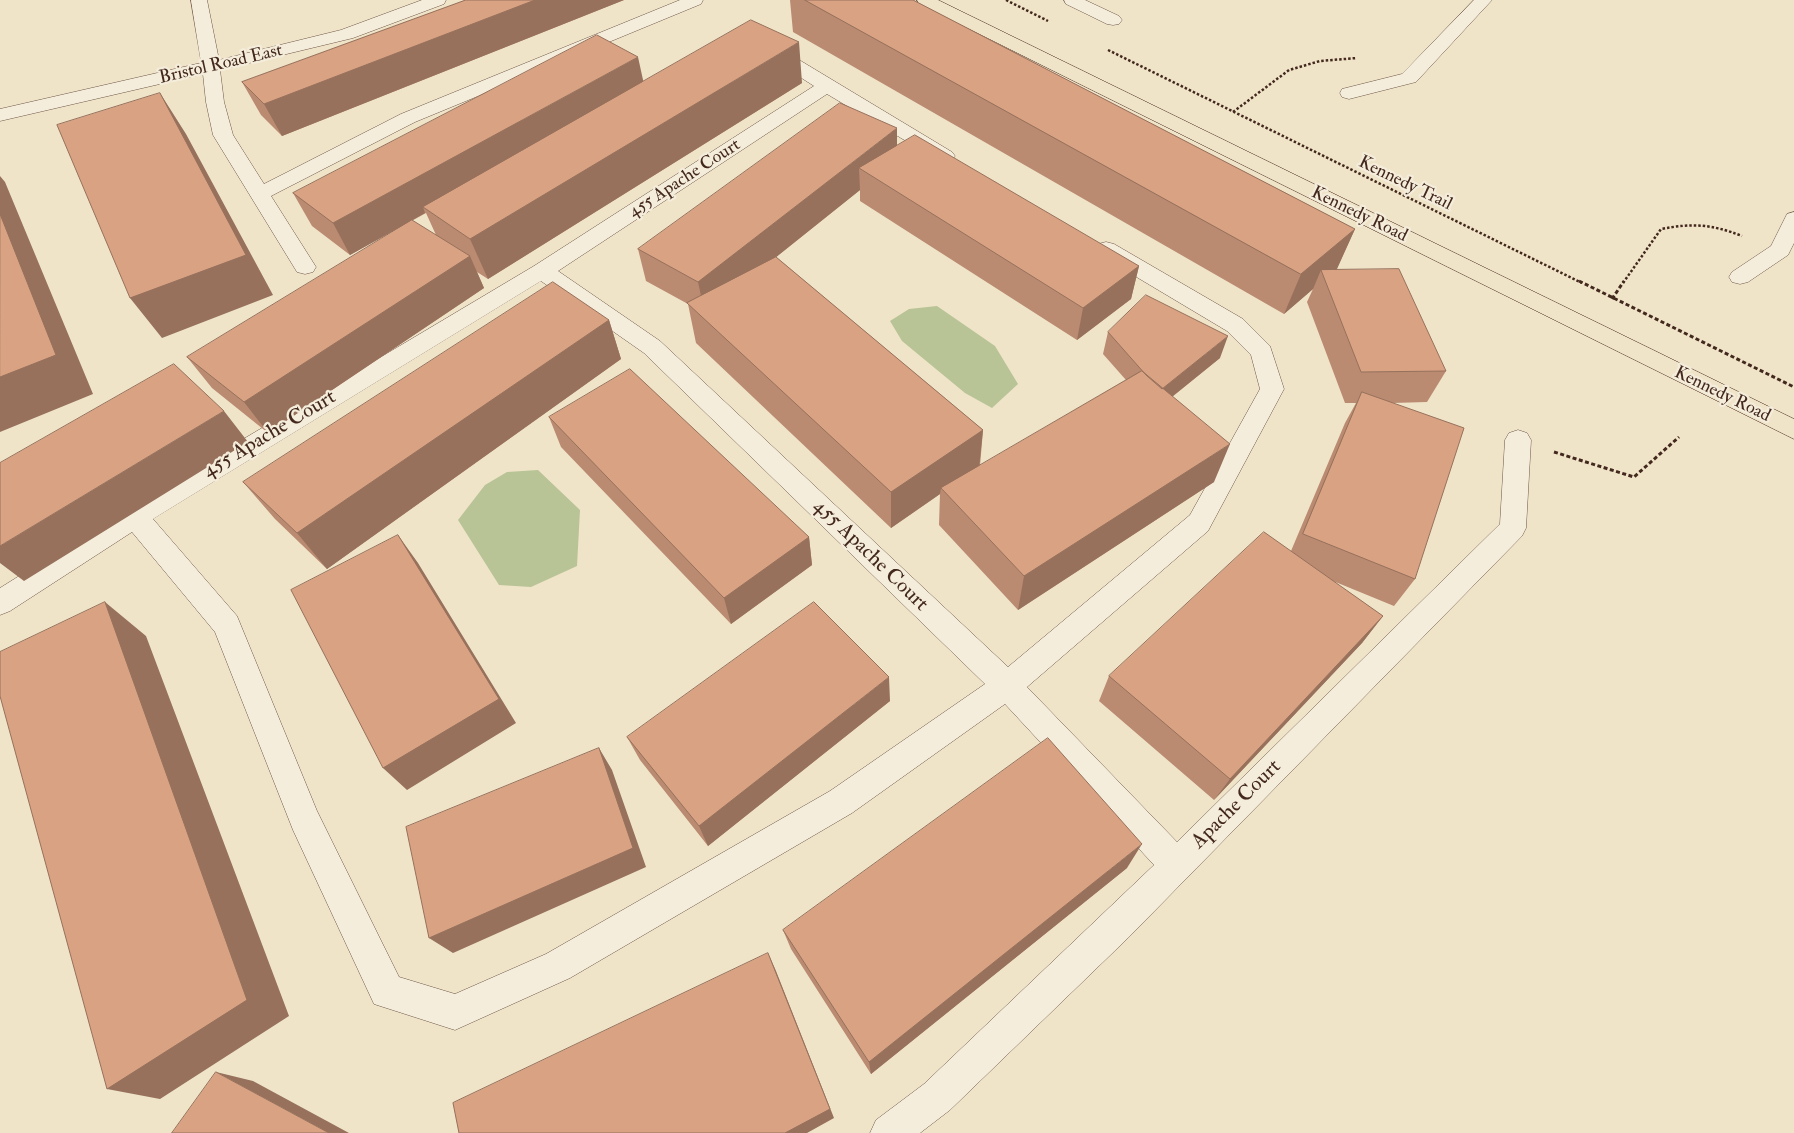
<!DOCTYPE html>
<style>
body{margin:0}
canvas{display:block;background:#efe3c8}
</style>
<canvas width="1794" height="1133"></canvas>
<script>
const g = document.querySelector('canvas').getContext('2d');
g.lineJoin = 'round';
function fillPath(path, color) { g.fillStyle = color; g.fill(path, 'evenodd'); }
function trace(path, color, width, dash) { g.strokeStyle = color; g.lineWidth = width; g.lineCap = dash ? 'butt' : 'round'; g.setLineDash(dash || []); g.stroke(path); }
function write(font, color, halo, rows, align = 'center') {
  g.font = font + ' "IM FELL Double Pica",serif'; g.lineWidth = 4.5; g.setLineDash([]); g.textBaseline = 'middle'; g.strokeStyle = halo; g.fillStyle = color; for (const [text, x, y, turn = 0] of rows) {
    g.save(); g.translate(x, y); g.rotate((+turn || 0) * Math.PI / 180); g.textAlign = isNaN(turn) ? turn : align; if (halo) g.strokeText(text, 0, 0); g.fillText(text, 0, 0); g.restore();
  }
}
fillPath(new Path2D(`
 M937,306L995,346L1018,384L992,408L965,393L902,341L890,321L909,309Z
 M538,470L580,510L577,566L531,587L499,585L458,520L485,485L507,472Z`), '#b9c496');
const minor = new Path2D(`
 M191,0H207L219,60L341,30L422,0H446L444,4L353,38L220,70L224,102L233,135L264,184L401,114L680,0H703L701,4L415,122L271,196L316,267L313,272L305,274L297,272L213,135L206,102L203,74L0,121V109L201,63Z
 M1064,0H1085L1119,16L1122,20L1119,24L1113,25L1107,24L1066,4Z
 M1474,0H1492L1416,82L1349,99L1342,97L1340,93L1342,89L1402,74Z
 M770,45L776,46L952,152L955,156L952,160L945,162L938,160L827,94L558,271L660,341L1008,667L1190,515L1260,389L1251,355L1227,331L1098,254L1095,249L1098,244L1106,242L1114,244L1243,319L1270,346L1284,389L1208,531L1027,687L1177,842L1500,524L1505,440L1509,433L1518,430L1527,433L1531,440L1526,528L1522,536L1129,937L950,1110L920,1133H870L876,1120L924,1084L1154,865L1005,704L852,813L570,978L455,1030L374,1004L293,830L215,632L132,532L10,611L0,615V588L126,509L534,266L814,86L764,54L761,50L764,46ZM541,281L644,353L985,684L830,791L546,954L455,994L399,977L317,811L237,616L153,519Z
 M1794,212V243L1788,255L1748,282L1740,284L1732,282L1729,277L1732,272L1771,246L1787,214Z`);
const major = new Path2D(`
 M917,0H938L1794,419V439L919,4Z`);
trace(minor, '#6e5748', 1);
trace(major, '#43281d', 1);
trace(new Path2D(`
 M1006,0L1048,21
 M1108,50L1582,283
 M1233,112L1289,70L1320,61L1357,58
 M1623,283L1661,229C1693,223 1711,224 1742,236`), '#43281d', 2.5, [2.5, 2]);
trace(new Path2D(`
 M1579,281L1794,387
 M1612,299L1624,281
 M1554,452L1634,477L1679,437`), '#43281d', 3, [4, 2.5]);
fillPath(minor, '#f5eddb');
fillPath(major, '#efe3c8');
fillPath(new Path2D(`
 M466,0H624L282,136L261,115L242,82Z
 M790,0H913L1355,229L1336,270L1446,371L1427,402L1392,403L1415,579L1394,606L1333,581L1383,616L1362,643L1214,800L1099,701L1109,676L1291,551L1345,423L1356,403H1345L1307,302L1313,289L1284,314L793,32Z
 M643,82L802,83L488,279L477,272L484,288L268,433L212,388L187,357L436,235L426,213L350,255L312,226L293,193Z
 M897,146L1139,266L1131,299L1077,340L860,201V190L776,257L983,430L980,466L1126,380L1103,354L1108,332L1220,358L1172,397L1214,482L1018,610L939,525L940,494L891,528L696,343L688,304L646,281L638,249Z
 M609,320L621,359L327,569L275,519L243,482Z
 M549,417L809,537L812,565L731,624L561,447Z
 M890,701L708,846L640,760L627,737Z
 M1127,868L871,1074L791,949L783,930Z`), '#ba8b71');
fillPath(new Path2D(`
 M535,0H624L282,136L264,104Z
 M799,42L802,83L488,279L470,239Z
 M638,57L645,89L423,207L425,213L350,255L333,223Z
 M160,93L186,134L273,295L162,338L130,298Z
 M897,128V160L859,168L860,190L705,314L698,282Z
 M0,176L5,182L93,394L0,432Z
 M1355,229L1337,269L1325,279L1321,270L1313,289L1284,314L1301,274Z
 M470,256L484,288L268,433L244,402Z
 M1139,266L1131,299L1077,340L1083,308Z
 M609,320L621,359L327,569L297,533Z
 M1228,336L1220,358L1153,412L1160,391Z
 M224,411L248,442L24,581L0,563V546Z
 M983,430L979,468L941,488L940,494L891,528V492Z
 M1230,444L1214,482L1018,610L1024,576Z
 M398,535L418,563L516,723L407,790L383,768Z
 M809,537L812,565L731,624L724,598Z
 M105,602L146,636L289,1016L160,1099L107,1089Z
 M1383,616L1362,643L1214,800L1230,779Z
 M889,677L890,701L708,846L699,826Z
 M599,748L612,770L646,867L453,953L429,938Z
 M1142,844L1127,868L871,1074L869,1062Z
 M768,953L776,971L834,1118L807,1133H785Z
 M216,1072L253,1081L349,1133H329Z`), '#97715c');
const building = new Path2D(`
 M466,0H535L264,104L242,82Z
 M805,0H913L1355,229L1301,274Z
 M751,20L799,42L470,239L423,207Z
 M597,35L638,57L333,223L293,193Z
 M160,93L246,255L130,298L57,125Z
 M840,103L897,128L698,282L638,249Z
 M915,135L1139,266L1083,308L859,168Z
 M0,214L56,355L0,377Z
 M412,220L470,256L244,402L187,357Z
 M776,257L983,430L891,492L687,303Z
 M1399,269L1446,371L1361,372L1321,270Z
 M553,282L609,320L297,533L243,482Z
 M1146,295L1228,336L1162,389L1146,375L1108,332Z
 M174,364L224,411L0,546V463Z
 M630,369L809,537L724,598L549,417Z
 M1142,371L1230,444L1024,576L941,488Z
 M1362,392L1464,428L1415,579L1303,534Z
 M1264,532L1383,616L1230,779L1109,676Z
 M398,535L499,699L383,768L291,590Z
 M105,602L247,1000L107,1089L0,696V652Z
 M814,602L889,677L699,826L627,737Z
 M1048,738L1142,844L869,1062L783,930Z
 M599,748L633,848L429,938L406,827Z
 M768,953L830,1109L785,1133H459L453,1103Z
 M216,1072L329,1133H172Z`);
fillPath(building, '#d8a283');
trace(building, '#97715c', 1);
write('18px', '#43281d', '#f5eddb', [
 ["Bristol Road East",221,65,-13],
 ["455 Apache Court",685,179,-33],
 ["Kennedy Trail",1405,184,26],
 ["Kennedy Road",1359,215,26],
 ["Kennedy Road",1722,395,26]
]);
write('21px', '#43281d', '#f5eddb', [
 ["455 Apache Court",270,435,-31],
 ["455 Apache Court",870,556,44],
 ["Apache Court",1237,805,-45]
]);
</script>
